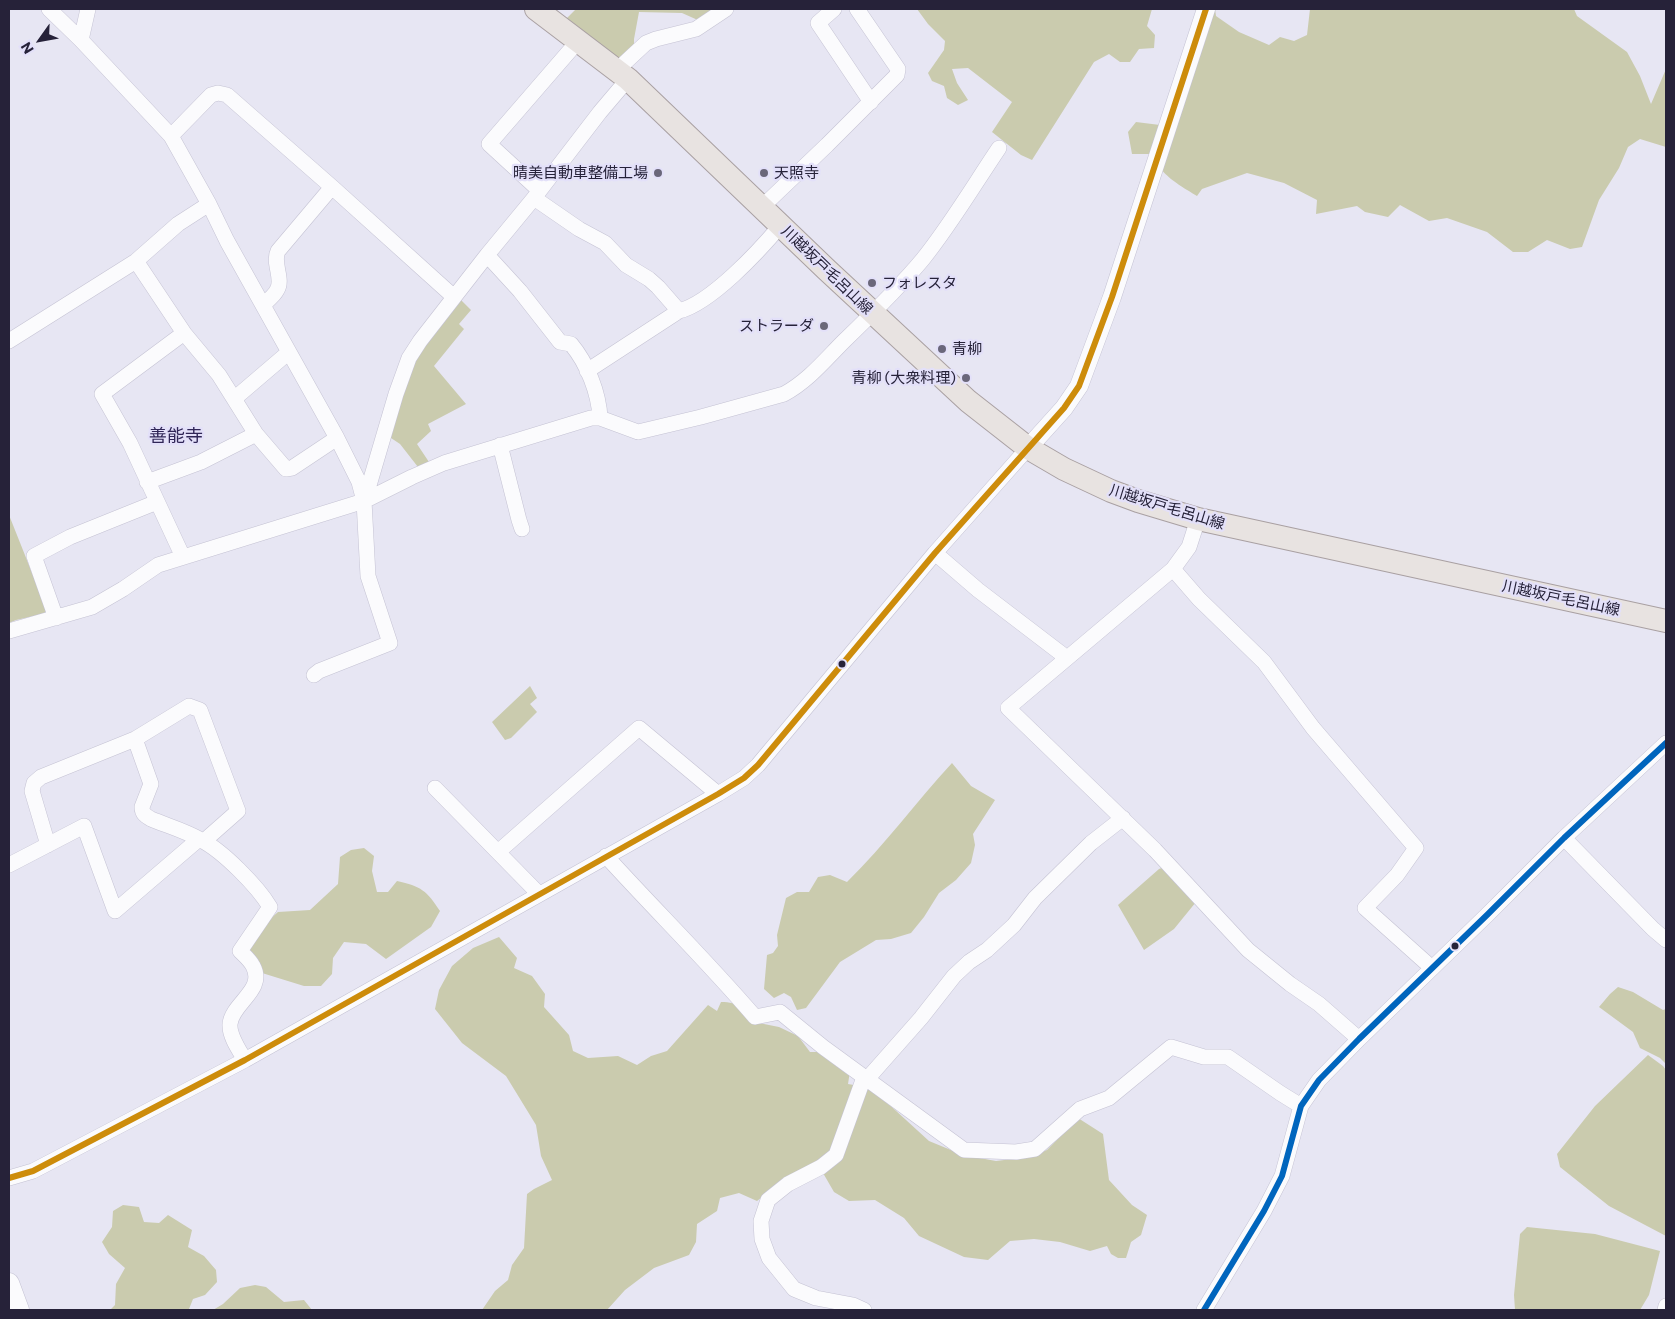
<!DOCTYPE html>
<meta charset="utf-8">
<style>
body{margin:0}
#map{position:relative;width:1675px;height:1319px;overflow:hidden;background:#e7e6f3;font-family:Commissioner,sans-serif}
canvas{display:block}
.frame{position:absolute;inset:0;border:10px solid #262239;pointer-events:none}
.north{position:absolute;left:15px;top:15px;width:50px;height:50px;-webkit-text-stroke:4px #e3e0f9;paint-order:stroke;rotate:238deg;font-size:14px;font-weight:700;line-height:20px;text-align:center;color:#262239}
.north::after{content:'';display:block;margin:auto;width:18px;height:22px;background:#262239;clip-path:polygon(50% 0,100% 100%,50% 72%,0 100%)}
</style>
<div id="map">
<canvas width="1675" height="1319"></canvas>
<div class="frame"></div>
<div class="north">N</div>
</div>
<script>
const g = document.querySelector('canvas').getContext('2d');
g.lineJoin = 'round';
function fillPath(path, color) { g.fillStyle = color; g.fill(path, 'evenodd'); }
function trace(path, color, width, dash) { g.strokeStyle = color; g.lineWidth = width; g.lineCap = dash ? 'butt' : 'round'; g.setLineDash(dash || []); g.stroke(path); }
function write(font, color, halo, rows, align = 'center') {
  g.font = font + ' Commissioner,"Noto Sans JP",sans-serif'; g.lineWidth = 4.5; g.setLineDash([]); g.textBaseline = 'middle'; g.strokeStyle = halo; g.fillStyle = color; for (const [text, x, y, turn = 0] of rows) {
    g.save(); g.translate(x, y); g.rotate((+turn || 0) * Math.PI / 180); g.textAlign = isNaN(turn) ? turn : align; if (halo) g.strokeText(text, 0, 0); g.fillText(text, 0, 0); g.restore();
  }
}
fillPath(new Path2D(`
 M576,9H721L700,21L682,13L639,12L634,39V46L622,61L567,18Z
 M917,9H1152L1147,26L1155,35L1154,48L1139,49L1130,62H1120L1109,54L1094,62L1032,160L1021,155L992,132L1012,102L968,68L952,69L957,83L968,100L958,105L947,98L944,86L932,81L928,73L944,50L945,41L928,24Z
 M1194,9H1215L1216,16L1239,32L1269,45L1280,37L1294,41L1307,35L1310,9H1574L1577,16L1627,52L1640,76L1651,104L1666,69V147L1640,139L1628,147L1619,168L1599,200L1582,247L1570,249L1547,240L1528,252H1513L1487,232L1447,218L1429,221L1400,205L1388,217L1365,212L1357,206L1316,214L1317,200L1284,183L1247,173L1202,189L1197,196C1174,182 1165,177 1149,154H1132L1128,132L1136,122L1160,125L1197,11Z
 M459,298L471,310L459,324L464,329L434,366L466,404L428,424L431,431L417,444L429,462L418,467L400,444L388,436L412,366L423,346Z
 M9,515L48,613L16,620L9,623Z
 M530,686L537,698L530,704L537,712L511,738L505,740L492,722Z
 M952,763L971,786L995,800L973,834L975,845L971,863L956,880L939,893L924,917L911,933L891,939L876,940L840,962L806,1008L797,1010L791,997L784,993L774,998L764,989L767,955L773,953L778,946L777,935L786,898L797,892H809L818,877L830,875L847,882C885,845 916,802 952,763Z
 M364,848L374,856L372,871L377,892H388L397,881C421,886 427,891 440,911L431,927L386,959L366,944L344,942L333,958L332,974L321,986H304L262,973L246,949L258,930L278,912L310,910L338,884L340,857L351,850Z
 M1164,867L1196,902L1174,929L1144,950L1118,905L1159,869Z
 M499,937L517,958L514,968L532,976L545,994L544,1007L569,1035L573,1051L588,1058L618,1056L637,1065L651,1056L667,1051L708,1005L717,1011L721,1002C739,1002 744,1008 754,1022L779,1027L798,1036L810,1052H821L850,1071L848,1084L871,1088L929,1141L963,1155L996,1161L1029,1157L1047,1150L1078,1118L1103,1134L1109,1180L1132,1205L1147,1215L1141,1235L1131,1242L1126,1258H1118L1111,1254L1107,1246L1090,1251L1060,1242L1034,1239L1010,1241L988,1260L964,1257L919,1236L904,1218L875,1200L849,1201L834,1192L823,1173L772,1189L757,1201L739,1193L720,1198L717,1211L697,1224L696,1242L689,1255L654,1268L625,1290L607,1310H482L495,1291L508,1280L512,1265L524,1248L527,1194L534,1189L552,1180L541,1156L536,1125L506,1076L462,1043L435,1009L439,990L452,966L473,948Z
 M1618,987L1633,992L1663,1010L1666,1009V1064L1660,1058L1640,1048L1633,1032L1599,1007L1610,994Z
 M1648,1055L1663,1066L1666,1070V1236L1609,1206L1560,1167L1557,1154L1595,1106Z
 M123,1205L139,1207L144,1222L159,1223L168,1215L192,1230L188,1247L204,1256L216,1270L217,1282L205,1295L193,1299L189,1309L191,1310H110L115,1305L116,1284L125,1268L109,1254L102,1242L112,1227L113,1211Z
 M1527,1227L1595,1234L1660,1251L1649,1295L1640,1310H1515L1514,1295L1520,1234Z
 M255,1285L266,1287L284,1302L304,1300L312,1310H213L223,1304L240,1288Z`), '#cacbae');
const minor = new Path2D(`
 M49,9L81,40L171,136L209,204L227,241L337,438L359,482L364,501L368,576L390,643L319,671L314,675
 M834,9L818,23L871,102
 M81,40L88,9
 M617,70L646,43L656,39L696,29L726,9
 M171,136L211,95L218,93L227,95L332,187L454,297
 M539,190L489,144L579,40
 M534,198L579,229L605,243L626,265L649,279L658,287L679,311
 M762,207L827,145L897,75L898,69L857,9
 M487,255L520,291L560,342L571,344C587,363 599,393 600,418
 M136,261L184,333L219,375L256,434L286,469L292,468L337,438
 M263,305C267,301 274,296 277,290C284,279 272,263 278,251L332,187
 M9,341L136,261L178,224L209,204
 M587,371L679,311C711,303 759,251 780,226
 M234,399L289,352
 M500,445L519,520L522,529
 M147,482L201,462L256,434
 M365,499L396,394L409,358L420,341L487,255L534,198L600,112L628,79
 M1198,519L1189,547L1173,569L1008,708L1155,850L1248,950L1290,984L1319,1004L1359,1039
 M935,553L978,590L1067,658
 M183,557L130,443L102,394L184,333
 M1173,569L1199,599L1264,662L1313,728L1416,848L1397,875L1365,908L1432,968
 M56,618L34,556L70,537L157,502
 M9,631L92,607L123,589L158,565L364,501L412,477L444,463L591,418H600L638,432L701,417L784,394C808,381 825,360 844,341C871,315 899,288 923,259C951,224 974,185 999,148
 M135,739L151,784L142,807C142,814 146,816 151,819C168,826 186,831 201,840C223,851 258,887 270,907L240,951C244,955 250,960 253,966C266,990 232,1003 230,1024C229,1036 239,1050 245,1060
 M435,788L539,894
 M1564,838L1653,929L1666,940
 M48,845L32,791L34,783L41,777L135,739L189,706L200,710L238,811L204,841
 M498,852L639,728L718,794
 M606,856C655,910 707,961 755,1017L780,1012L823,1047L964,1150L1016,1152L1035,1149L1080,1109L1109,1098L1171,1047L1204,1057H1228L1280,1093L1301,1106
 M9,865L84,826L115,911L199,839
 M9,1178L33,1171L245,1060L718,794L744,778L758,765L935,553L1028,448
 M864,1310L853,1305L816,1298L794,1289L769,1258L762,1239L761,1221L768,1200L788,1184L821,1167L836,1155L863,1080L868,1078L921,1018L954,976L969,962L987,950L1014,925L1035,898L1091,843L1123,818
 M1204,1310L1264,1211L1282,1176L1301,1106L1319,1080L1359,1039L1487,915L1564,838L1666,743
 M1665,1310L1666,1306`);
const tertiary = new Path2D(`
 M1028,448L1064,408L1079,386L1112,297L1206,9`);
const secondary = new Path2D(`
 M9,1283L19,1310`);
const primary = new Path2D(`
 M536,9L628,79L827,270L968,401L1028,448L1064,469L1111,491L1138,501L1198,519L1666,621`);
trace(minor, '#c4c2d3', 16);
trace(tertiary, '#c4c2d3', 19);
trace(secondary, '#c4c2d3', 21);
trace(primary, '#a9a0a2', 24);
trace(minor, '#fbfbfd', 15);
trace(tertiary, '#fbfbfd', 18);
trace(secondary, '#fbfbfd', 20);
trace(primary, '#e8e3e1', 22);
trace(new Path2D(`
 M9,1178L33,1171L245,1060L718,794L744,778L758,765L935,553L1064,408L1079,386L1112,297L1206,9`), '#cd8c0b', 6);
trace(new Path2D(`
 M1204,1310L1264,1211L1282,1176L1301,1106L1319,1080L1359,1039L1487,915L1564,838L1666,743`), '#0065bd', 6);
for (const [x, y, r, color] of [
 [658,173,5,"#6a677a"],
 [764,173,5,"#6a677a"],
 [872,283,5,"#6a677a"],
 [824,326,5,"#6a677a"],
 [942,349,5,"#6a677a"],
 [966,378,5,"#6a677a"],
 [842,664,4.5,"#262239"],
 [1455,946,4.5,"#262239"]
]) { const dot = new Path2D(); dot.arc(x, y, r, 0, 2 * Math.PI); g.fillStyle = color; g.fill(dot); trace(dot, '#e3e0f9', 2); }
write('15px', '#262239', '#e3e0f9', [
 ["晴美自動車整備工場",648,173],
 ["天照寺",774,173,"left"],
 ["フォレスタ",882,283,"left"],
 ["ストラーダ",814,326],
 ["青柳",952,349,"left"],
 ["青柳 (大衆料理)",956,378]
], 'right');
write('15px', '#262239', '#e3e0f9', [
 ["川越坂戸毛呂山線",827,270,44],
 ["川越坂戸毛呂山線",1167,507,17],
 ["川越坂戸毛呂山線",1561,598,12]
]);
write('18px', '#302657', '#e3e0f9', [
 ["善能寺",176,436]
]);
</script>
